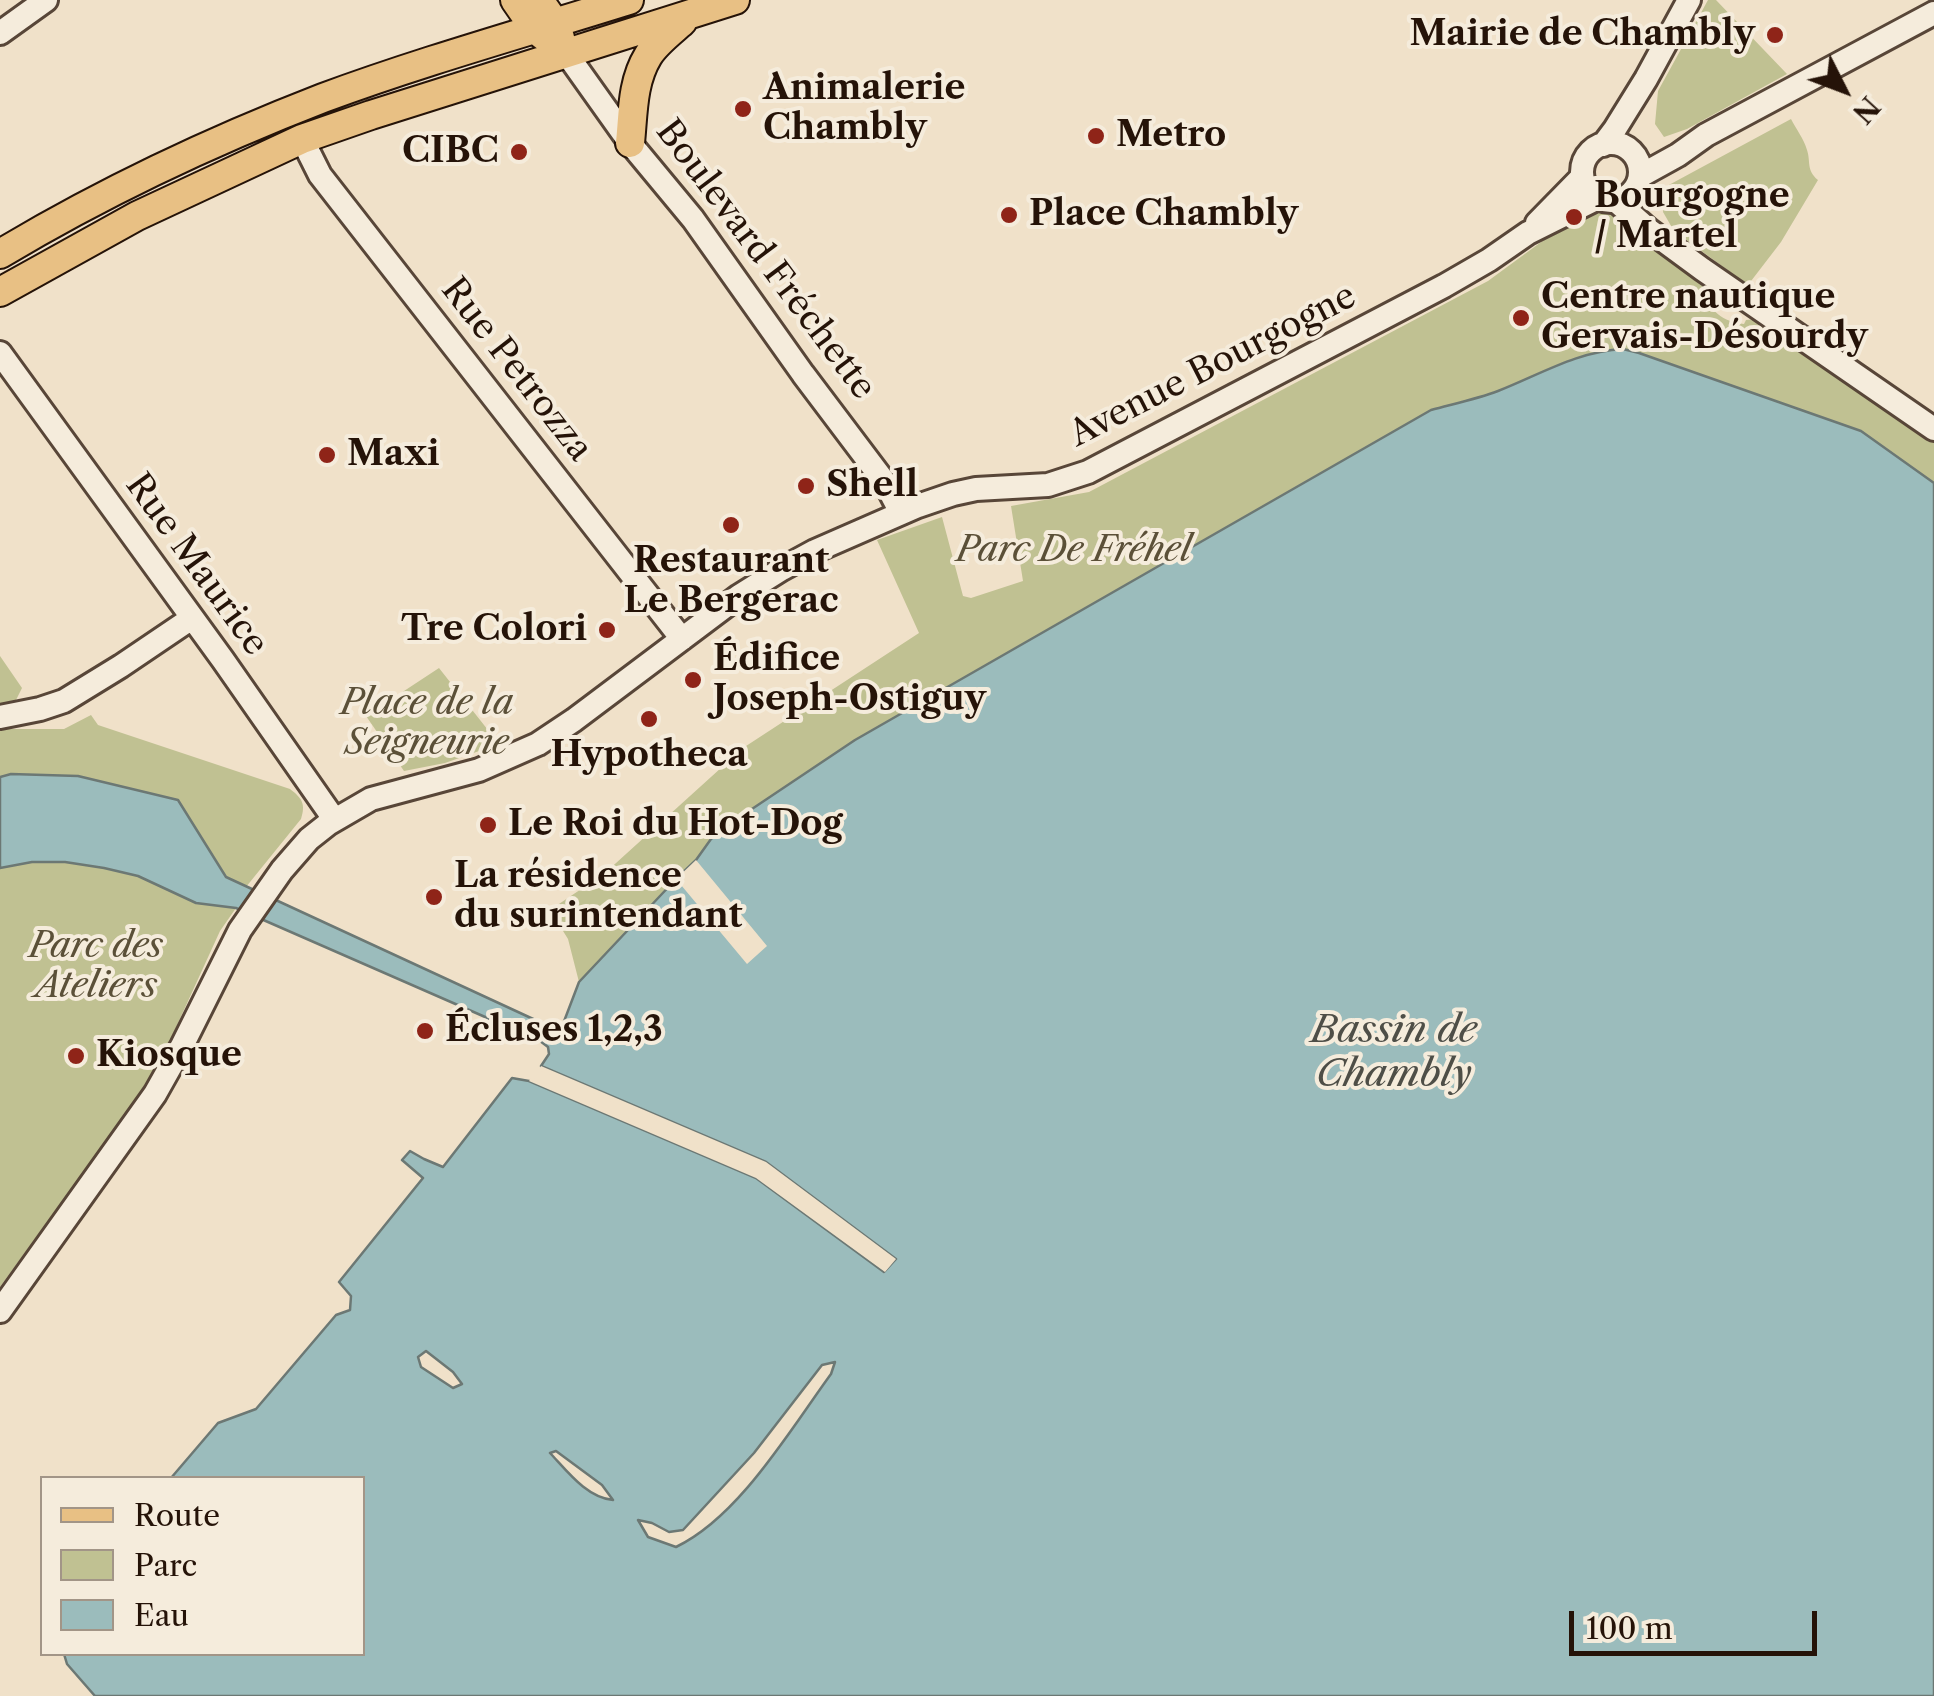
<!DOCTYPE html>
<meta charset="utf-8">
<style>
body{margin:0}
#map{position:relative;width:1934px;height:1696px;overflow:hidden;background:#f0e1c9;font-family:"Libre Caslon Text",serif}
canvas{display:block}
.legend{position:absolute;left:40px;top:1476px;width:325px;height:180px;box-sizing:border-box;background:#f5ecdc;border:2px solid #a29587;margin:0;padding:12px 18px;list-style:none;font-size:30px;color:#251308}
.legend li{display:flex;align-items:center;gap:20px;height:50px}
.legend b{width:50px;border:2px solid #a29587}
.north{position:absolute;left:1794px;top:40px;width:100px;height:100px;-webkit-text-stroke:8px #f5ecdc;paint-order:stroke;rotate:132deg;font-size:28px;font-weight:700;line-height:40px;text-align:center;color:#251308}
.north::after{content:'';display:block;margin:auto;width:35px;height:45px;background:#251308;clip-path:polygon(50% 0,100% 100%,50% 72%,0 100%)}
.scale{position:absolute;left:1569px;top:1611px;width:248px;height:45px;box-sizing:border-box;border:5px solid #251308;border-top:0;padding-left:12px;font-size:30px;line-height:35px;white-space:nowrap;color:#251308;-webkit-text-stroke:8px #f5ecdc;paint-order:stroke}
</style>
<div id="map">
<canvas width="1934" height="1696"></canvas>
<ul class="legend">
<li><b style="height:12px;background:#e8c084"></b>Route</li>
<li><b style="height:28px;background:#c0c192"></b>Parc</li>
<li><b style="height:28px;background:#9bbcbc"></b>Eau</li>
</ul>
<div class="north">N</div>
<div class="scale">100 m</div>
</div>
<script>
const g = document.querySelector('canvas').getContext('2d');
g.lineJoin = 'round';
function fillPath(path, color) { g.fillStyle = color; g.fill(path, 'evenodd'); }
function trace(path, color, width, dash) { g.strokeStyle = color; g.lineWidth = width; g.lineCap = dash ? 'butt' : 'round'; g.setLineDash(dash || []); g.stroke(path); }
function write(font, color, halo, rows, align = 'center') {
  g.font = font + ' "Libre Caslon Text",serif'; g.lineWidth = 8; g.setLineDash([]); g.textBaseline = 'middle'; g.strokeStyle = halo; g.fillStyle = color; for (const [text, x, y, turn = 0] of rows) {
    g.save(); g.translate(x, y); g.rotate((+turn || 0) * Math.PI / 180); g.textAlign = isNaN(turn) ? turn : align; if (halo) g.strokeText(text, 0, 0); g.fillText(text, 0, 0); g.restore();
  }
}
fillPath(new Path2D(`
 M1708,0H1716L1787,74L1687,129L1664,137L1655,124L1658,91Z
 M1791,119C1796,129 1804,139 1807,150C1811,162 1806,170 1818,180L1781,242L1748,285L1674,231L1663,212L1667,186Z
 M1598,211C1630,218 1646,239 1670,260C1680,268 1693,275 1704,283L1706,288L1702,291C1710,311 1723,322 1744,324L1746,320L1756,319L1882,409L1934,442V483L1861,431L1640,353C1593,343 1548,372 1506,388C1482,397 1455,403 1431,410L855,740L728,825L711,839L696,860L579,982L568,939L550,910L605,873L743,748L919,633L877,540L942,517L963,596L971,598L1023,581L1011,506L1089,492L1488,281L1567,223Z
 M0,656L22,688L14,704L0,707Z
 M439,668L499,744L445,763L404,771L366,716Z
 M91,715L98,725L290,789C302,798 306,804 301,819L246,887L226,877L178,800L11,774L0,777V729H64Z
 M32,862H65L104,868L138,876L196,903L236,908L220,931L162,1058L139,1095L0,1287V868Z`), '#c0c192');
const water = new Path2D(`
 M1623,349L1639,353L1861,431L1934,483V1696H95L67,1664L64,1654H362V1478H171L218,1423L256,1409L336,1315L350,1310L351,1296L339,1282L423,1178L402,1160L410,1151L424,1159L443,1167L512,1078L529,1081L756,1178L884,1272L896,1259L766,1162L541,1066L549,1054L548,1047L540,1041L236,908L196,903L138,876L104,868L65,862H32L0,868V777L11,774L78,776L178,800L226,877L544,1024L554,1027L563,1024L579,982L676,879L696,860L711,839L728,825L855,740L1431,410C1453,404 1477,399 1498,391C1539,375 1578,351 1623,349ZM426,1351L453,1372L462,1384L453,1388L421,1367L418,1357ZM835,1362L831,1374C790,1430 739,1517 676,1547L648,1537L638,1520L652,1523L669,1532L683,1530L754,1453L822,1365ZM556,1451L602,1485L613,1500C587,1498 567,1471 550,1453Z`);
fillPath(water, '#9bbcbc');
trace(water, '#6c7874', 2.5);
fillPath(new Path2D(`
 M696,860L767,946L747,964L676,879Z
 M541,1066L766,1162L896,1259L885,1272L756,1178L529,1081L532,1077L758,1174L884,1266L889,1259L763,1167L539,1070Z`), '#f0e1c9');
const minor = new Path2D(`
 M0,33L46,0
 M566,53L630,143L693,219L803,374L886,484L901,513
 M302,139L320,175L682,639
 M1582 172a29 29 0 1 1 58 0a29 29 0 1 1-58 0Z
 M1603,145L1615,129L1646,79L1689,0
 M1640,176L1678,155L1706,135L1934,13
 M1616,201L1649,230L1702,269L1934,429
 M1537,223L1582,177
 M0,353L223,660L334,819
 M0,717L40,709L64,701L121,666L192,618
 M0,1311L155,1094L182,1046L240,930L282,870L309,839L328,824L371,799L479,770L538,744L574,720L739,596L782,569L815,551L918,506L953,494L976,489L1048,485L1088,472L1444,286L1489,260L1528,233L1598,198`);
const major = new Path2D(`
 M515,0L535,29L549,40
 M539,0L555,23L560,38
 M630,143C633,114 632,82 648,56C656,43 671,32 682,22
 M0,254C102,193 212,141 323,98C423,61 527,32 629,0
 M0,292L137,216L302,139L371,115L735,0`);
trace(minor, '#584638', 28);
trace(major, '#251308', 32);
trace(minor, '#f5ecdc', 22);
trace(major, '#e8c084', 28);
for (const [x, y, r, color] of [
 [1775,35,10,"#8f2418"],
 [743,109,10,"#8f2418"],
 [1096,136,10,"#8f2418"],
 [519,152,10,"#8f2418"],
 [1009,215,10,"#8f2418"],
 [1574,217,10,"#8f2418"],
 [1521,318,10,"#8f2418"],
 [327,455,10,"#8f2418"],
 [806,486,10,"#8f2418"],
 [731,525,10,"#8f2418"],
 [607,630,10,"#8f2418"],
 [693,680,10,"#8f2418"],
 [649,719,10,"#8f2418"],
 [488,825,10,"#8f2418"],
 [434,897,10,"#8f2418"],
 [425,1031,10,"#8f2418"],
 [76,1056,10,"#8f2418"]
]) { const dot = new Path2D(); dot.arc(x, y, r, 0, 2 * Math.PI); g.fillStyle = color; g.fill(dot); trace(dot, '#f5ecdc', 4); }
write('bold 35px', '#251308', '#f5ecdc', [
 ["Mairie de Chambly",1755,35,"right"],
 ["Animalerie",763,89],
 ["Chambly",763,129],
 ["Metro",1116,136],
 ["CIBC",499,152,"right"],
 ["Bourgogne",1594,197],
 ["/ Martel",1594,237],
 ["Place Chambly",1029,215],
 ["Centre nautique",1541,298],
 ["Gervais-Désourdy",1541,338],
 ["Maxi",347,455],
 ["Shell",826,486],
 ["Restaurant",731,562,"center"],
 ["Le Bergerac",731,602,"center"],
 ["Tre Colori",587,630,"right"],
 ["Édifice",713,660],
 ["Joseph-Ostiguy",713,700],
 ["Hypotheca",649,756,"center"],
 ["Le Roi du Hot-Dog",508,825],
 ["La résidence",454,877],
 ["du surintendant",454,917],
 ["Écluses 1,2,3",445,1031],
 ["Kiosque",96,1056]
], 'left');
write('35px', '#251308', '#f5ecdc', [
 ["Boulevard Fréchette",765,260,53],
 ["Avenue Bourgogne",1213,366,-27],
 ["Rue Petrozza",516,370,52],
 ["Rue Maurice",196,565,54]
]);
write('italic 35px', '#5b5038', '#f5ecdc', [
 ["Parc De Fréhel",1074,551],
 ["Place de la",427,704],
 ["Seigneurie",427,744],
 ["Parc des",96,947],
 ["Ateliers",96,987]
]);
write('italic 38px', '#4e4e47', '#f5ecdc', [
 ["Bassin de",1394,1031],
 ["Chambly",1394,1075]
]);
</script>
